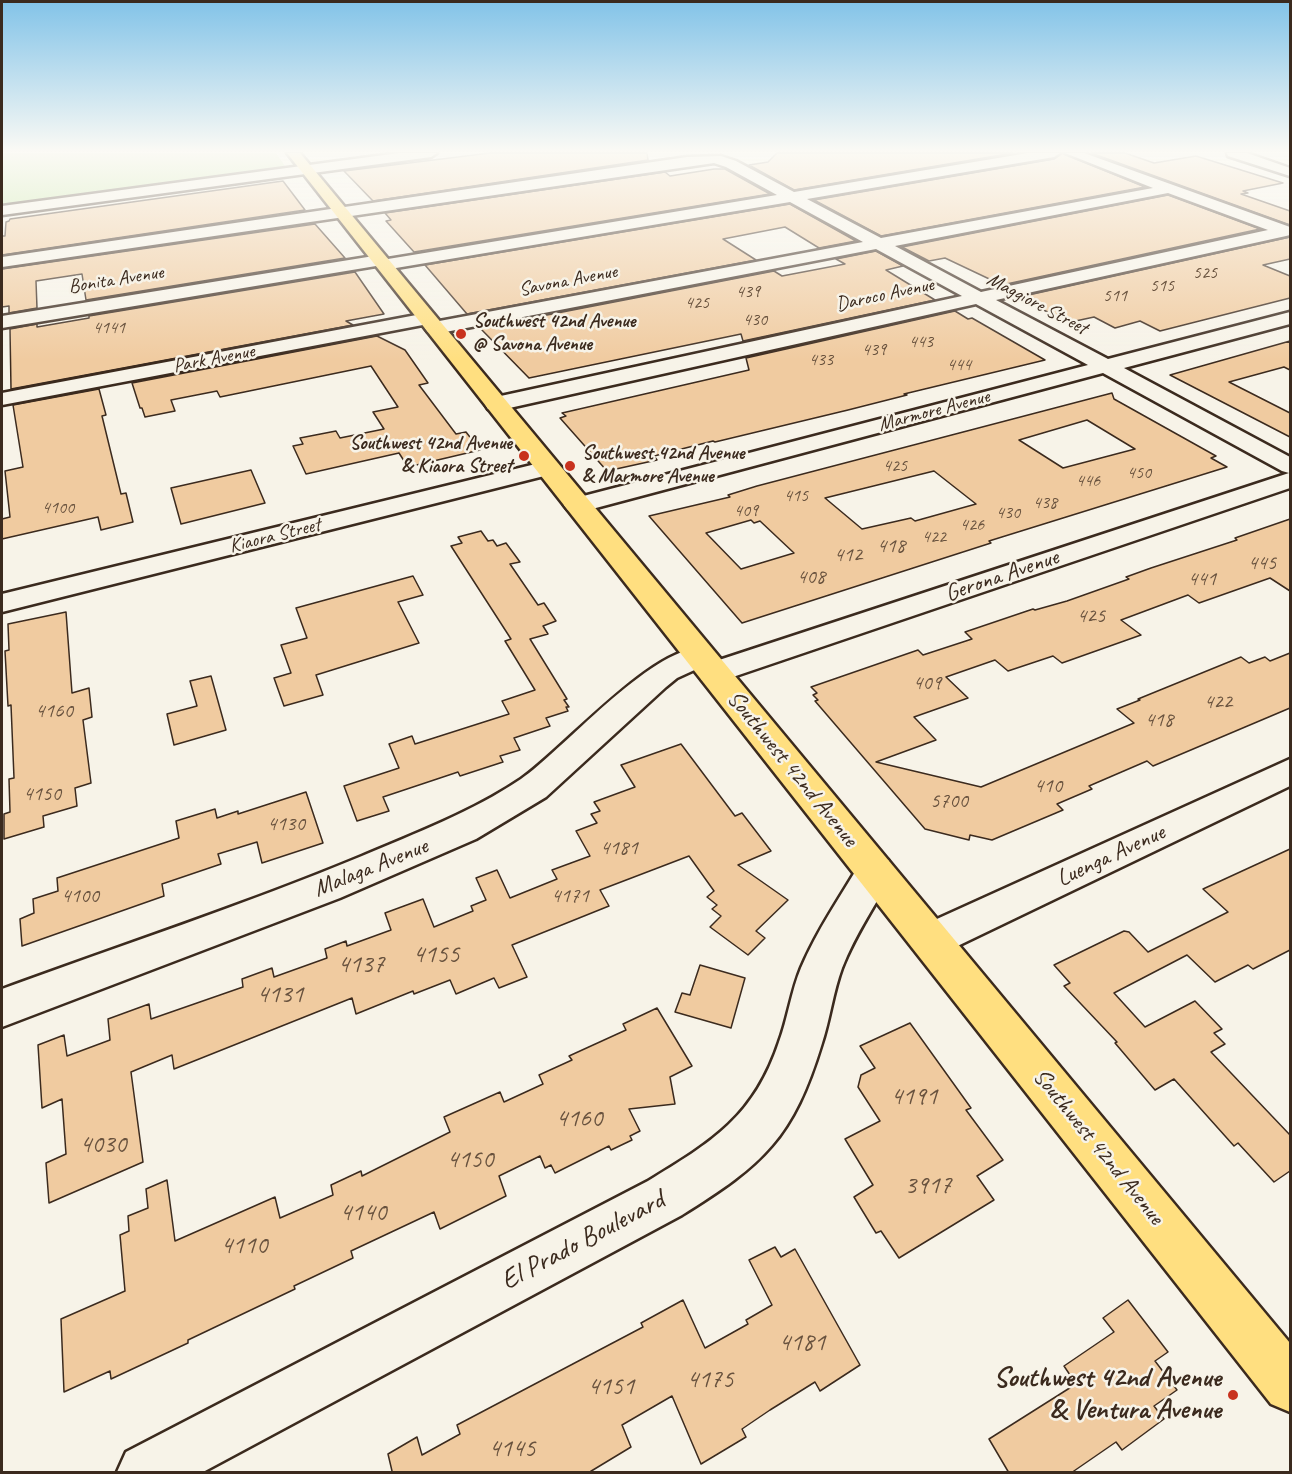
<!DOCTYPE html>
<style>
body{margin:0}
#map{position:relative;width:1292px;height:1474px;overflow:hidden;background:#f7f3e8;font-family:Caveat,sans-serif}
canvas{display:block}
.frame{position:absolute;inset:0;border:3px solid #3b2a1e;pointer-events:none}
</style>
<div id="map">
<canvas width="1292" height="1474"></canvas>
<div class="frame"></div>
</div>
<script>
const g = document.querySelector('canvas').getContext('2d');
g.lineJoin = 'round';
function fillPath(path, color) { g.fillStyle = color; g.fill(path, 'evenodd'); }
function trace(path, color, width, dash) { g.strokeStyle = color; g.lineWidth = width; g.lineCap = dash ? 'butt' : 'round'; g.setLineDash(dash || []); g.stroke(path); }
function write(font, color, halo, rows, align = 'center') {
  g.font = font + ' Caveat,sans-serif'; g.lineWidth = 5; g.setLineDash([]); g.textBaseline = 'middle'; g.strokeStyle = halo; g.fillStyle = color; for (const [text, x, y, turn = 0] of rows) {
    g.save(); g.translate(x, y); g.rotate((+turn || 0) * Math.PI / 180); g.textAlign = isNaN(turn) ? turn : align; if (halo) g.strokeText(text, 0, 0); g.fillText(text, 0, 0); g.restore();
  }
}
fillPath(new Path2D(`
 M2,153H276L287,169L2,207Z`), '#c2e7a1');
const building = new Path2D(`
 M490,153H647L648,160L373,201L344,171Z
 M777,153H1013L794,190L749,165L768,162Z
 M1062,153L1145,187L881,236L814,200L1054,159Z
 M1091,153H1125L1154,163L1196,156L1283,183L1243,191L1248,193L1241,194L1290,211V225Z
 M714,169H725L770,194L414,252L386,221L391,220L385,213L665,172L670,176Z
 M283,181L305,210L2,255V236H5L6,222L9,221L10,219Z
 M1168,195L1260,229L1002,285L945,258L929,261L902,247Z
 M790,204L856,241L819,248L785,227L723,239L756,260L467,314L425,265Z
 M315,224L345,258L86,300L82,274L36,281L37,308L9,313V306L2,307V269Z
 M1290,237V259L1263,265L1290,276V298L1160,331L1140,321L1115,328L1094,317L1071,322L1063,320L1036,306L1040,305L1024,296Z
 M876,251L903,266L886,270L935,300L743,341L741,334L529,378L480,328L774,271L782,276L845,264L836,259Z
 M355,272L384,314L346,321L353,325L11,389L10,329L37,324V327L89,318V316Z
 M955,311L968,319L972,318L1045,360L904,394L907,395L848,410L715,442L713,441L654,456L657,460L607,471L560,418L566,416L562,413L749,370L746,358Z
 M377,336L405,350L428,383L419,385L456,434L466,432L480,450L408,467L399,453L306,474L293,446L303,444L300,438L336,431L340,438L384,429L373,412L398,407L371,366L220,397L217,391L171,400L175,411L145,417L142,408H140L132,383Z
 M1290,341V370L1284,367L1229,382L1290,413V437L1170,375Z
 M99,389L106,415L102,416L121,494L126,493L133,522L101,530L98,517L2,539V519L10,517L5,471L23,467L13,405Z
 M1112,393L1114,399L1216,456L1211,458L1227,467L989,541L991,543L742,623L649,516L730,497L728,495L757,486ZM1087,420L1135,449L1063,468L1019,440ZM934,471L976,504L915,521L911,518L862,529L825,498ZM751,520L754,523L760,521L794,553L741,569L706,533Z
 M251,470L265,503L181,524L171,488Z
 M1290,519V591L1270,578L1199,603L1188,595L1121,620L1141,635L1062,663L1053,656L1008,671L995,660L946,677L968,698L914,717L936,740L876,762L981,787L1134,723L1117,709L1140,700L1138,699L1241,657L1249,663L1265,657L1270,661L1290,653V708L1153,766L1147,761L1089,786L1092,789L1057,804L1063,810L992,840L970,835L969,840L925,829L815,701L818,700L813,695L817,693L811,687L918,650L923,655L972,639L965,632L1033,609L1035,610L1067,601L1129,579L1126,577L1151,568L1237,540L1235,538Z
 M481,531L488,541L493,540L497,546L506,543L520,562L510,564L538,605L544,603L556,621L543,626L548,634L530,639L567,699L564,700L569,707H566L568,711L546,718L550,726L514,738L520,750L500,756L503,762L460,776L458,772L383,797L389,811L357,821L344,786L399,768L389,744L412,736L415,744L509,714L502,701L535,690L505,641L511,639L451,546L462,543L458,537Z
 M413,576L423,595L398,602L419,643L316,675L323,695L284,706L274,678L291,673L281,645L307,638L296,608Z
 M66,612L72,693L89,688L92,717L83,720L91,783L75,788L77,806L43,816L44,827L4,839V814L10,812L9,779L14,778L11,705L8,706L5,651L9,650L8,624Z
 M211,676L226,730L174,745L167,714L197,706L190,681Z
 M681,744L735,816L742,813L771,851L738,865L788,900L756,931L765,938L748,955L710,927L721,916L712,909L717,905L707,897L714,891L689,856L600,890L609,906L512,945L527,977L499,988L494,978L456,994L450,980L414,994L413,991L356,1014L352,998L174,1069L172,1055L131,1072L143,1162L49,1203L46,1163L66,1154L62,1099L42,1108L38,1045L64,1035L67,1056L110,1040L108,1019L149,1004L151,1019L243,987L242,979L272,968L274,977L327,958L325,949L346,941L347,946L391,930L385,913L423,899L434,927L473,911L471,906L486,900L476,878L497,870L510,898L557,879L552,870L590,856L576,831L597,823L591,814L600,811L594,802L635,787L621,765Z
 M306,792L323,843L262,863L257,842L218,854L221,864L162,884L164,896L22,946L20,919L34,913L33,899L58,891L57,878L179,838L176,821L215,809L217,818L238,811V814Z
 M1290,849V950L1253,969L1248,965L1215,982L1187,955L1114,993L1145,1027L1195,1001L1222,1029L1214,1033L1225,1044L1211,1052L1290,1135V1171L1274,1182L1238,1143L1234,1146L1174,1079L1155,1090L1115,1043L1117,1042L1064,986L1070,983L1054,965L1124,931L1129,932L1148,952L1228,912L1203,889Z
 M700,965L745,978L731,1028L675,1012L682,993L690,995Z
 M657,1008L692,1066L670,1077L675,1104L629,1109L640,1131L630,1136L632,1140L611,1150L609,1146L555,1173L551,1165L545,1168L540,1156L499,1176L506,1196L440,1229L434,1212L351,1251L353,1258L294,1286L295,1289L188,1340V1343L111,1379L110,1371L64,1392L61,1319L125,1291L120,1235L129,1231L128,1216L148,1208L146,1189L167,1180L175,1241L275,1197L280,1218L333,1195L331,1185L361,1171L362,1176L450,1132L444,1117L500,1092L504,1102L543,1084L539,1075L572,1060L569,1056L626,1030L623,1024Z
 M910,1023L971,1108L966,1110L1003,1160L977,1176L994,1200L899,1258L881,1231L876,1233L854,1197L873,1185L845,1139L880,1121L858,1087L861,1075L875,1068L860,1046Z
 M775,1247L781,1257L795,1249L860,1365L820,1391L815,1382L770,1410L742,1429L746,1437L701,1464L672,1396L622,1425L631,1447L588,1473H390L392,1471L388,1454L417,1437L422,1455L460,1434L457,1425L643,1327L641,1323L683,1300L705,1348L748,1324L746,1320L772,1305L749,1260Z
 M1128,1300L1168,1352L1155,1361L1177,1390L1154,1406L1164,1419L1122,1450L1116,1442L1071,1473H1009L989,1439L1076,1384L1064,1366L1114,1332L1103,1318Z`);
fillPath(building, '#f0cba0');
trace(building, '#3b2a1e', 1.5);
const minor = new Path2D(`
 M399,153H437L431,157L2,215V206Z
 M1028,153H1060L1054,157L807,199L881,238L1153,188L1065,153H1084L1290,227V235L1286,236L996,300L1108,359L1290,312V324L1124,368L1290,457V488L724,680L713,683L702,680L698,673L701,667L677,678L666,687L546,797L476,839L340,898L2,1027V989C122,945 244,905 362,856C416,833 472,812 521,779C563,751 660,636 710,649L714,656L707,664L1289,473L1282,471L1103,373L577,513L568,510L564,505L568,500L1088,365L976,304L496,411L488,409L485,404L488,399L496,397L962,296L876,249L435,334L428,332L425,328L428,324L2,405V393L427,313L434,315L436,319L434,322L863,242L790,202L384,270L376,266L2,328V316L380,255L388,259L777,195L726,167L714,163L2,267V257L687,157L721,156L736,161L794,192ZM1168,193L1268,230L981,292L895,246Z
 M1227,153H1247L1290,168V176L1228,156Z
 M548,461L556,463L560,468L556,473L2,612V594Z
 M1290,759V786L945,952L931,957L917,952L911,940L917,928Z
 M875,856L888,860L894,871C877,903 855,934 842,968C833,992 830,1019 822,1043C793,1138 764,1164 682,1215L203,1472H117L126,1452L648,1181C712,1142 754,1117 779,1042C788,1018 791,992 801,968C817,930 841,896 862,860Z`);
const major = new Path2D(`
 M287,153H300L1290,1343V1412L1271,1404Z`);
trace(minor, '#3b2a1e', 5);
trace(major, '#3b2a1e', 5);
fillPath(minor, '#f7f3e8');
fillPath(major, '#ffdf80');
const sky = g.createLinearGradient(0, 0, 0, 360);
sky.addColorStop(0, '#82c3e8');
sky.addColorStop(0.42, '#fbfaf5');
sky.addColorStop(1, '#fbfaf500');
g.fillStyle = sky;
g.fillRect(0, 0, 1292, 360);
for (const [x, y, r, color] of [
 [461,334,6,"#c8321e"],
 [524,456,6,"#c8321e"],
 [570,466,6,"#c8321e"],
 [1233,1395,6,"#c8321e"]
]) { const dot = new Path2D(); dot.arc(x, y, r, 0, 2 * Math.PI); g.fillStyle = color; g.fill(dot); trace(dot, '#f7f3e8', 2); }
write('18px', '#68523e', null, [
 ["525",1205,273],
 ["515",1162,286],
 ["439",748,292],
 ["511",1115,296],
 ["425",697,303],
 ["430",755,320],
 ["4141",109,328],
 ["443",921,342],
 ["439",874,350],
 ["433",821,360],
 ["444",959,365],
 ["425",895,466],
 ["450",1139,473],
 ["446",1088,481],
 ["415",796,496],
 ["438",1045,503],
 ["4100",58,508],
 ["409",746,511],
 ["430",1008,513],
 ["426",972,525],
 ["422",934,537]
]);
write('20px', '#3b2a1e', '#f7f3e8', [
 ["Bonita Avenue",116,280,-9],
 ["Savona Avenue",568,281,-11],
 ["Daroco Avenue",885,295,-12],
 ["Maggiore Street",1037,304,28],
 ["Park Avenue",214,359,-11],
 ["Marmore Avenue",934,411,-15],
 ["Kiaora Street",275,536,-14]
]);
write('bold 20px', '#3b2a1e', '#f7f3e8', [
 ["Southwest 42nd Avenue",473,322],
 ["@ Savona Avenue",473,345],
 ["Southwest 42nd Avenue",512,444,"right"],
 ["& Kiaora Street",512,467,"right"],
 ["Southwest 42nd Avenue",582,454],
 ["& Marmore Avenue",582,477]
], 'left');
write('21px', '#68523e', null, [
 ["418",891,546],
 ["412",848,555],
 ["445",1262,563],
 ["408",811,577],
 ["441",1202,579],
 ["425",1091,616],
 ["409",927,683],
 ["422",1218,702],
 ["4160",54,711],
 ["418",1159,720],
 ["410",1048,786],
 ["4150",42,794],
 ["5700",949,801],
 ["4130",286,824],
 ["4181",619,848],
 ["4100",80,896],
 ["4171",570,896]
]);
write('24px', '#3b2a1e', '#f7f3e8', [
 ["Gerona Avenue",1002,576,-19],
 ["Southwest 42nd Avenue",792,769,51],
 ["Luenga Avenue",1111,856,-25],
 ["Malaga Avenue",371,868,-22],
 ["Southwest 42nd Avenue",1098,1147,51]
]);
write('26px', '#68523e', null, [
 ["4155",436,955],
 ["4137",361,965],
 ["4131",280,995],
 ["4191",914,1097],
 ["4160",579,1119],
 ["4030",103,1145],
 ["4150",470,1160],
 ["3917",928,1186],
 ["4140",363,1213],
 ["4110",244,1246],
 ["4181",802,1343],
 ["4175",710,1380],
 ["4151",611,1387],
 ["4145",512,1449]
]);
write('28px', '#3b2a1e', '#f7f3e8', [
 ["El Prado Boulevard",583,1241,-28]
]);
write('bold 28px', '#3b2a1e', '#f7f3e8', [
 ["Southwest 42nd Avenue",1221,1379],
 ["& Ventura Avenue",1221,1411]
], 'right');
</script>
